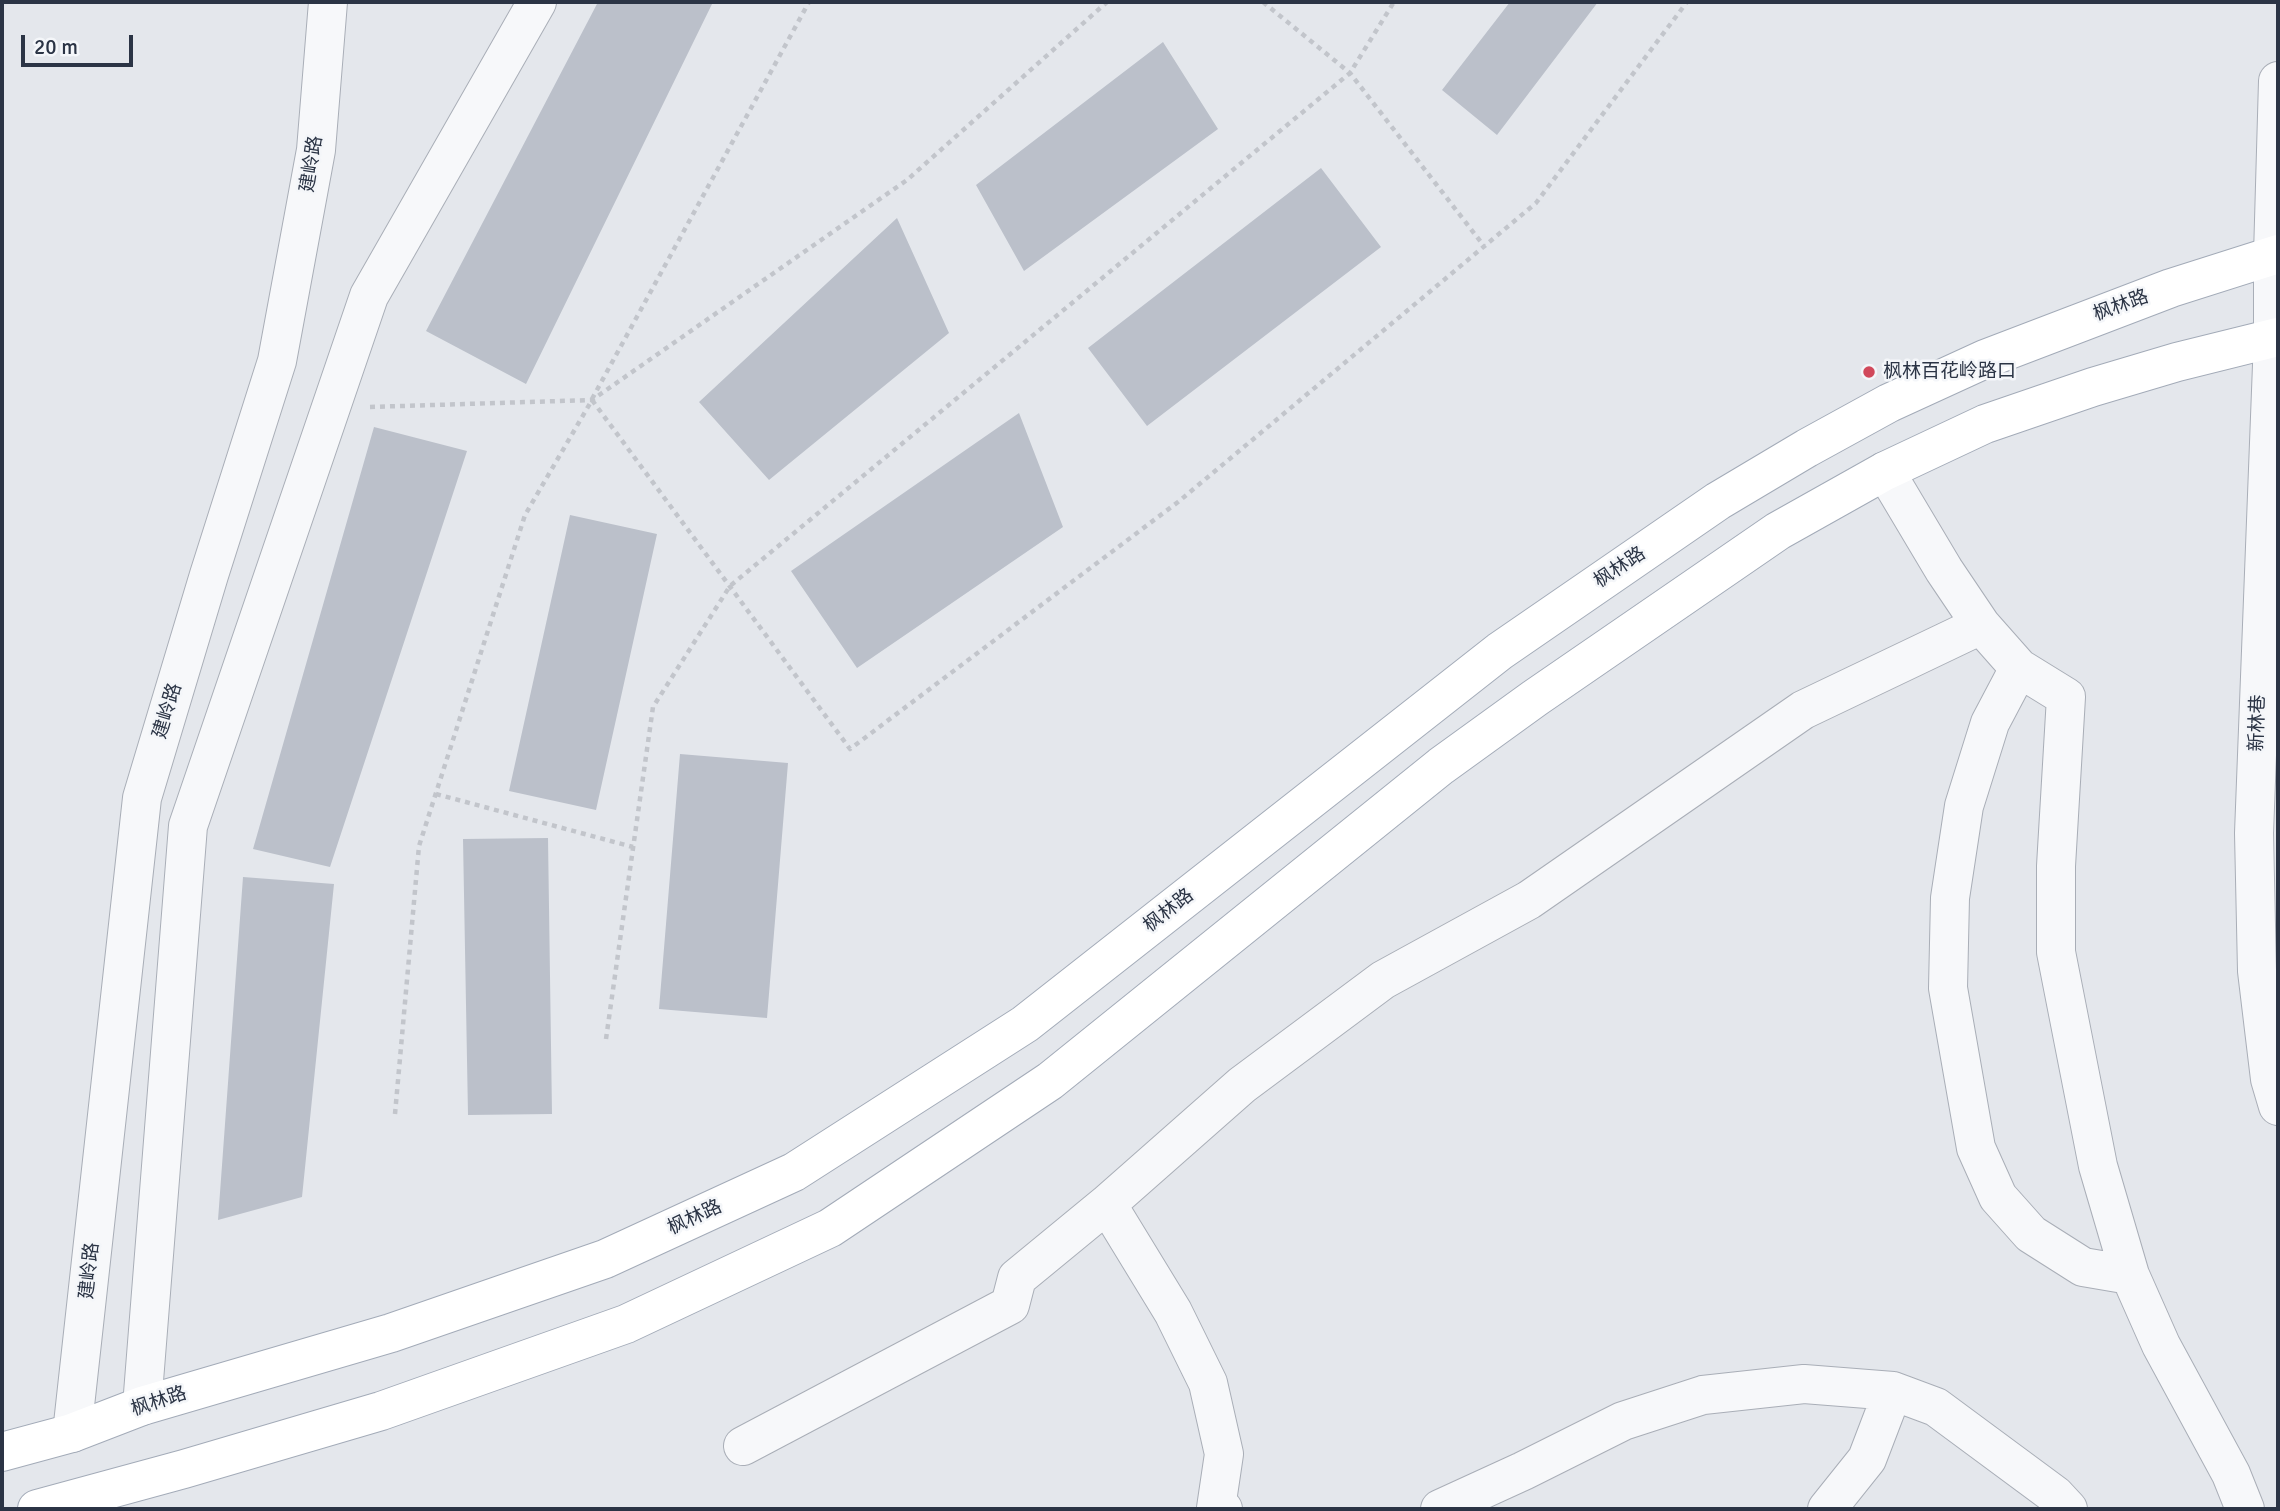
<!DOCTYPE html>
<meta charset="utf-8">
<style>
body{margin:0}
#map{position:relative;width:2280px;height:1511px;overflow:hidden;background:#e4e7ec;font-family:Signika,sans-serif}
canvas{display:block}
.frame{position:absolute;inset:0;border:4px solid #2b3445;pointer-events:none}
.scale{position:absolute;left:21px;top:35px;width:112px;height:32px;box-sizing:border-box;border:4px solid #2b3445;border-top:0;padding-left:9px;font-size:21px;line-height:24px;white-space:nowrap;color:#2b3445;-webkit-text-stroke:5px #f4f6f9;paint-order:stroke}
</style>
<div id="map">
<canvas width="2280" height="1511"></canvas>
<div class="frame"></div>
<div class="scale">20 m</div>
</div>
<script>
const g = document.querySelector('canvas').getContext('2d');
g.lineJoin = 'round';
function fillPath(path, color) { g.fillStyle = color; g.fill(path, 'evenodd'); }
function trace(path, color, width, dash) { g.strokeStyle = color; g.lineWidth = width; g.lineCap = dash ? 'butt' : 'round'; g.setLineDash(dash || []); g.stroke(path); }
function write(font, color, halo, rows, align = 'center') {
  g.font = font + ' Signika,"Noto Sans SC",sans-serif'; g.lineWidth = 5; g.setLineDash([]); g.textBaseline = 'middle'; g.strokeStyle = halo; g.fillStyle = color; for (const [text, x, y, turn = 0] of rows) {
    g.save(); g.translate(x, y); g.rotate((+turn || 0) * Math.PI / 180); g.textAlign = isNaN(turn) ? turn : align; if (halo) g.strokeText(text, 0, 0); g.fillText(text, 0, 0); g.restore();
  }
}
fillPath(new Path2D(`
 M598,2H713L526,384L426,331Z
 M1510,2H1598L1497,135L1442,90Z
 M1163,42L1218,129L1024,271L976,185Z
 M1321,168L1381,247L1147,426L1088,348Z
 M897,218L949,333L769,480L699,402Z
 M1019,413L1063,527L857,668L791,571Z
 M374,427L467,451L330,867L253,849Z
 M570,515L657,534L596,810L509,791Z
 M680,754L788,763L767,1018L659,1009Z
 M548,838L552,1114L468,1115L463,839Z
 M243,877L334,884L302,1197L218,1220Z`), '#bbc0ca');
const minor = new Path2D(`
 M2278,81L2273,255V339L2254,833L2257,971L2270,1079L2278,1106
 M1885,471L1944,570L1981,625L2019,668L2066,697L2056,866V952L2098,1166L2130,1275L2161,1345L2231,1474L2245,1509
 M2019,668L1990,723L1964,806L1950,898L1948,988L1976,1148L1998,1197L2031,1234L2083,1267L2130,1275
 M142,1406L188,826L369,296L537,2
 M72,1433L142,798L209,575L277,361L316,150L328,2
 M743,1446L1010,1305L1017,1278L1107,1204
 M1223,1509L1216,1508L1224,1454L1208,1383L1173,1312L1107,1204L1242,1085L1383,980L1529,900L1803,710L1981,625
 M1440,1509L1523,1471L1623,1421L1703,1395L1804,1384L1893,1391L1936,1407L2055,1495L2068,1509
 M1827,1509L1867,1459L1893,1391`);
const major = new Path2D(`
 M2,1452L72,1433L142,1406L391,1333L605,1259L794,1172L1025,1024L1500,651L1718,501L1807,448L1889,403L1985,359L2171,288L2278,254
 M37,1509L184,1469L381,1411L626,1324L830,1228L1050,1081L1441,766L1535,698L1778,531L1885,471L1985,424L2093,387L2177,362L2278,337`);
trace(minor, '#a9aeb7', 40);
trace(major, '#a3abb8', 40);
trace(new Path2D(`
 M1263,2L1350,73L1484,246
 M592,399L809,2
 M370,407L592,400L907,180L1107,2
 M436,794L633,847
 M606,1039L653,707L730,586L1350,73L1394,2
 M395,1114L419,846L525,515L592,400L850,749L1178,502L1536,203L1687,2`), '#c2c5cb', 4.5, [5, 5]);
trace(minor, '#f7f8fa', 38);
trace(major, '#fff', 38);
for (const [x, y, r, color] of [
 [1869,372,7,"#d1495b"]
]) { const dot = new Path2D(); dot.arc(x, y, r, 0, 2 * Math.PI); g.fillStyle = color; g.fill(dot); trace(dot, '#f4f6f9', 2.5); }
write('19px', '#2b3445', '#f4f6f9', [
 ["建岭路",312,164,-81],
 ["枫林路",2121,306,-20],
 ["枫林路",1620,568,-34],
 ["建岭路",168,711,-73],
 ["新林巷",2258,723,-88],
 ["枫林路",1169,911,-38],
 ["枫林路",695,1218,-25],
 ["建岭路",90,1271,-84],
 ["枫林路",159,1402,-18]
]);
write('19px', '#2b3445', '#f4f6f9', [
 ["枫林百花岭路口",1883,372]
], 'left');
</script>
